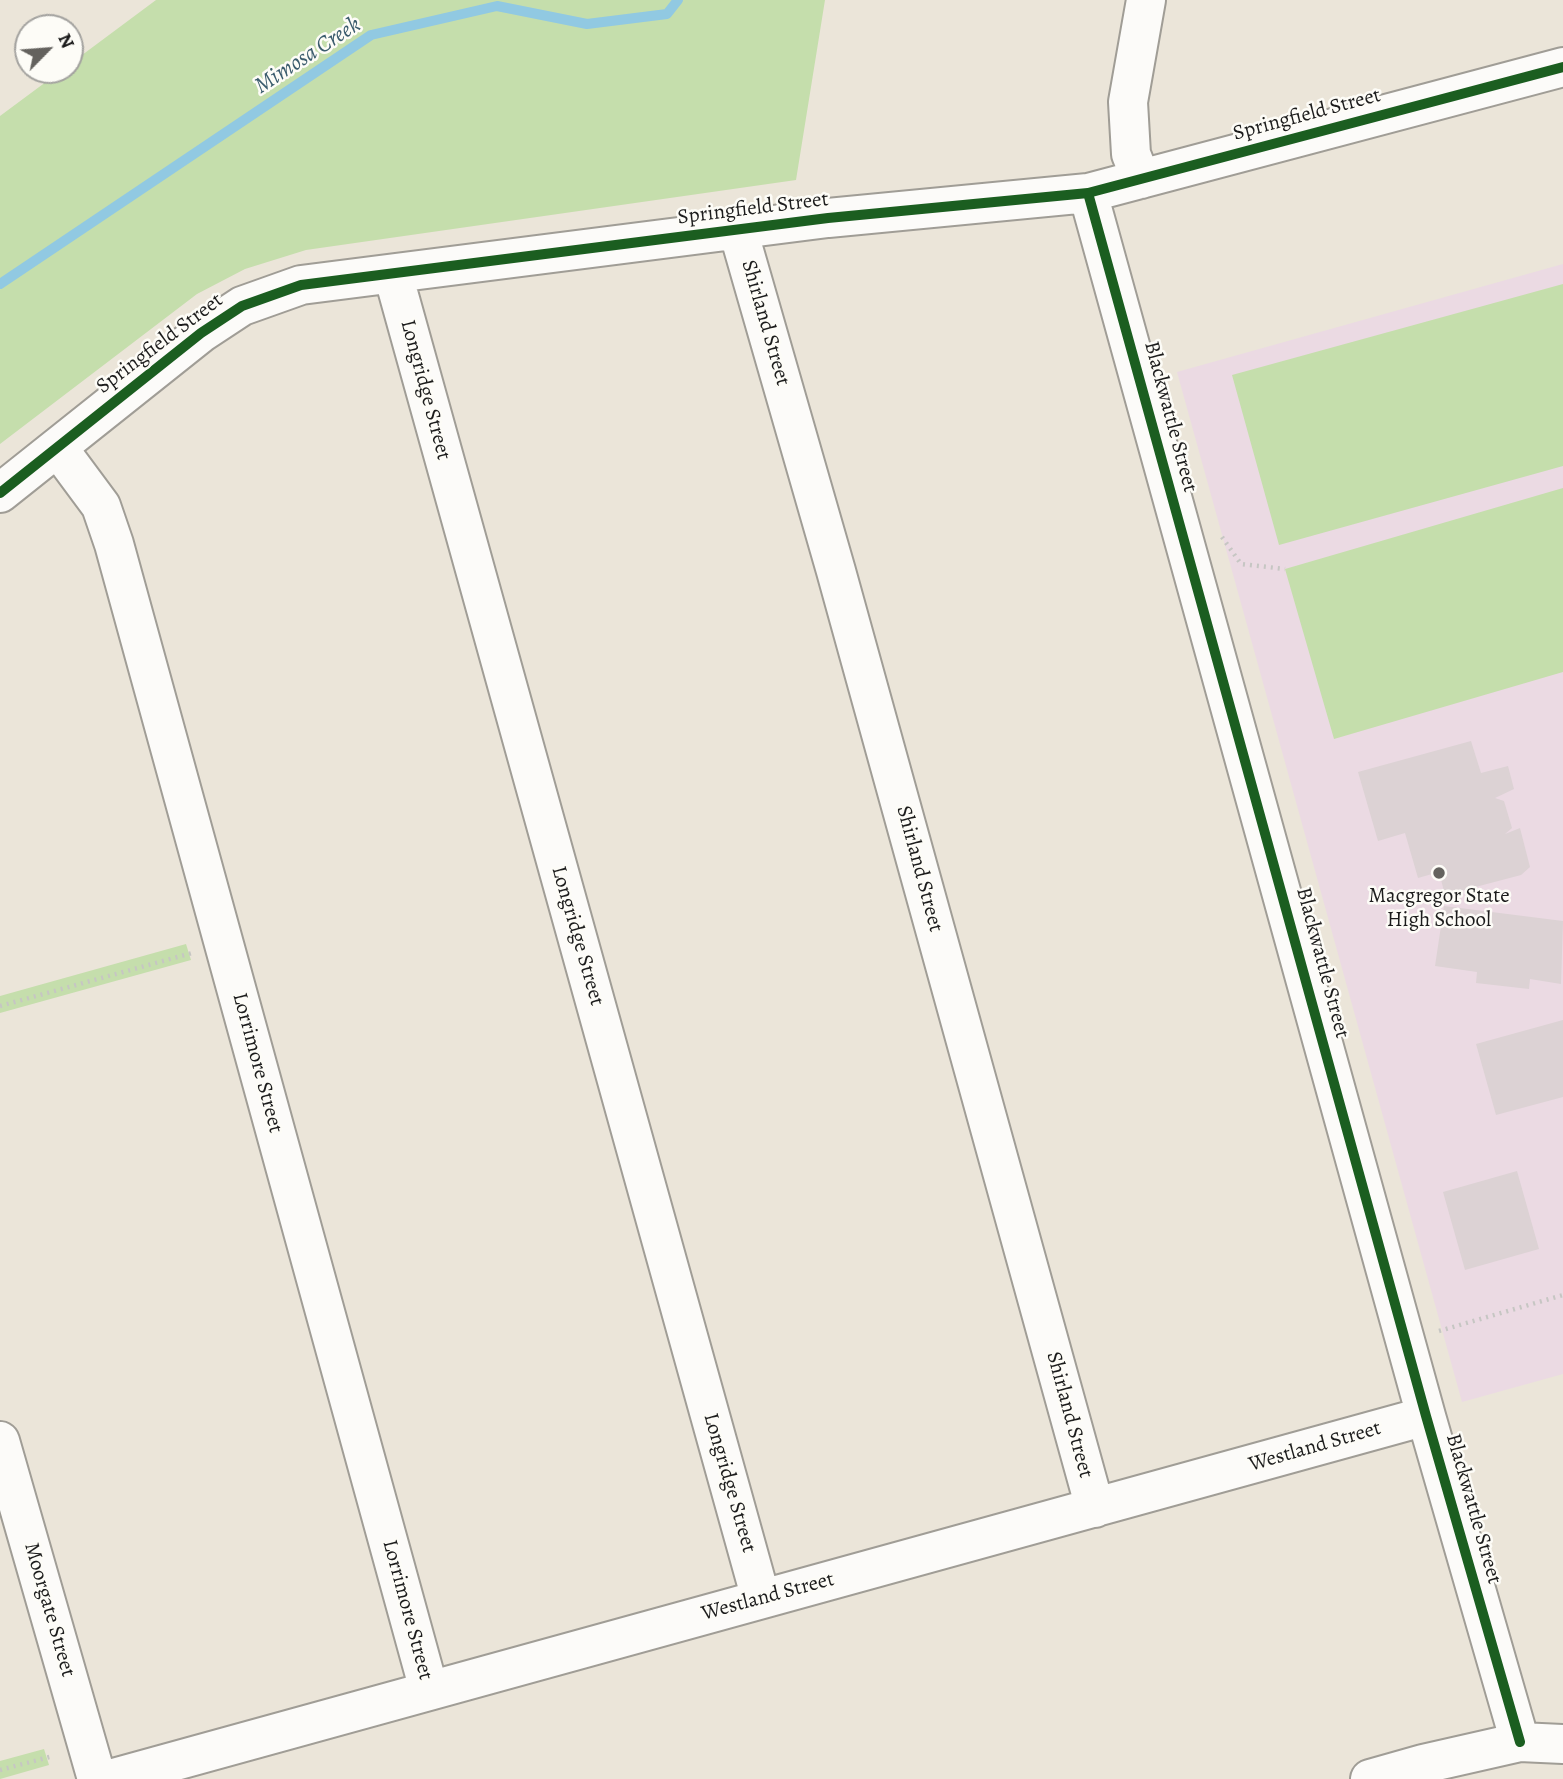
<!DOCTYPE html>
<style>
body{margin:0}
#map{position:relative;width:1563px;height:1779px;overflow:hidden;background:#ebe5d9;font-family:Alegreya,serif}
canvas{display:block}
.north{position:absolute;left:14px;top:14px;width:70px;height:70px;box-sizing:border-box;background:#fdfcf7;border:2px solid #a3a29f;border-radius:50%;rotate:65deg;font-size:19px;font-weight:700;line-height:28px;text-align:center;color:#1c1c1c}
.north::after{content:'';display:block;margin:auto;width:24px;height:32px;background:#64625e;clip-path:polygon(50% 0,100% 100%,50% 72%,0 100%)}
</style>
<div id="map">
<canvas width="1563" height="1779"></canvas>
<div class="north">N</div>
</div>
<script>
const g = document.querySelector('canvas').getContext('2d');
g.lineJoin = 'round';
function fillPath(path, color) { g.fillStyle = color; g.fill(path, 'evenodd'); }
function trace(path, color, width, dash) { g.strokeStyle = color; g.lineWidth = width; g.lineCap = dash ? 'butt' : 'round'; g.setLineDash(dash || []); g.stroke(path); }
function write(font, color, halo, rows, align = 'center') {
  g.font = font + ' Alegreya,serif'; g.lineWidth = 5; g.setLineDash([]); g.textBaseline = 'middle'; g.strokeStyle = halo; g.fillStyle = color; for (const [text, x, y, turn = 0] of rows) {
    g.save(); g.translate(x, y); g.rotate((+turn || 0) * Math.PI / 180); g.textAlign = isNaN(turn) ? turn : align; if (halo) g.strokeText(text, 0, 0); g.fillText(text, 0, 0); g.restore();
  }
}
fillPath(new Path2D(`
 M1563,264V1374L1462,1402L1177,372Z`), '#ebdae3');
fillPath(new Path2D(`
 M156,0H825L796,180L306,250L245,269L197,294L0,444V116L62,70H70V64Z
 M1563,284V466L1279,545L1232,375Z
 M1563,488V672L1334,739L1285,569Z
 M186,944L191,960L0,1013V996Z
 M44,1749L49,1765L0,1779V1761Z`), '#c5deac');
trace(new Path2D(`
 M0,284L371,35L497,6L587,24L667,14L678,0`), '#91c9e2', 10);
fillPath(new Path2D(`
 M1471,741L1481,773L1508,766L1514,789L1495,798L1504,801L1512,828L1505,834L1520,828L1530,867L1521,875L1445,895L1439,872L1418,878L1405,833L1378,841L1358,772Z
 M1444,906L1563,921L1561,984L1530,979L1529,989L1476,983L1477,972L1435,966Z
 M1563,1020V1097L1496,1115L1476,1044Z
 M1517,1171L1539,1249L1465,1270L1443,1192Z`), '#dcd2d4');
const minor = new Path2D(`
 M1141,179L1131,154L1128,102L1146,0
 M1088,193L1426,1416L1520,1742
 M738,230L836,571L1095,1508
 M393,274L761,1599
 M58,448L101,506L114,544L429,1690
 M0,493L201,333L242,306L301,285L828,218L1088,193L1563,67
 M0,1441L97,1779
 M110,1779L1426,1416
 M1370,1779L1423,1764L1520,1742L1563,1744`);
trace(minor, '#a09d96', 42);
trace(new Path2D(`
 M1222,537L1241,564L1285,569
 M0,1006L192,953
 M1439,1331L1563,1295
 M0,1770L53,1756`), '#c6c6c3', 4.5, [2, 5]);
trace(minor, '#fcfbf9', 38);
trace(new Path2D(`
 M1088,193L1426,1416L1520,1742
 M0,493L201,333L242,306L301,285L828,218L1088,193L1563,67`), '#1b5e20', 10);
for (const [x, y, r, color] of [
 [1439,873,7,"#64625e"]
]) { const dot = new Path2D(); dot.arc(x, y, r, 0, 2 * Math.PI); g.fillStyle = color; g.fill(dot); trace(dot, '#fdfcf7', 2.5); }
write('21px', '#1c1c1c', '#fdfcf7', [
 ["Springfield Street",1307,115,-15],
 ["Springfield Street",753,209,-7],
 ["Shirland Street",765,323,74],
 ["Springfield Street",160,344,-37],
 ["Longridge Street",425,390,75],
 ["Blackwattle Street",1170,417,75],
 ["Shirland Street",919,869,75],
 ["Longridge Street",577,936,74],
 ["Blackwattle Street",1322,963,75],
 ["Lorrimore Street",257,1063,75],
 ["Shirland Street",1069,1415,75],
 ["Westland Street",1315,1447,-16],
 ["Longridge Street",729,1483,74],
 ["Blackwattle Street",1473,1509,74],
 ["Westland Street",768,1597,-15],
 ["Moorgate Street",49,1610,74],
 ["Lorrimore Street",407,1610,75]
]);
write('21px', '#1c1c1c', '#fdfcf7', [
 ["Macgregor State",1439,897],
 ["High School",1439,921]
]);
write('italic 23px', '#3b5c6d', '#fdfcf7', [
 ["Mimosa Creek",308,56,-33]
]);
</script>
